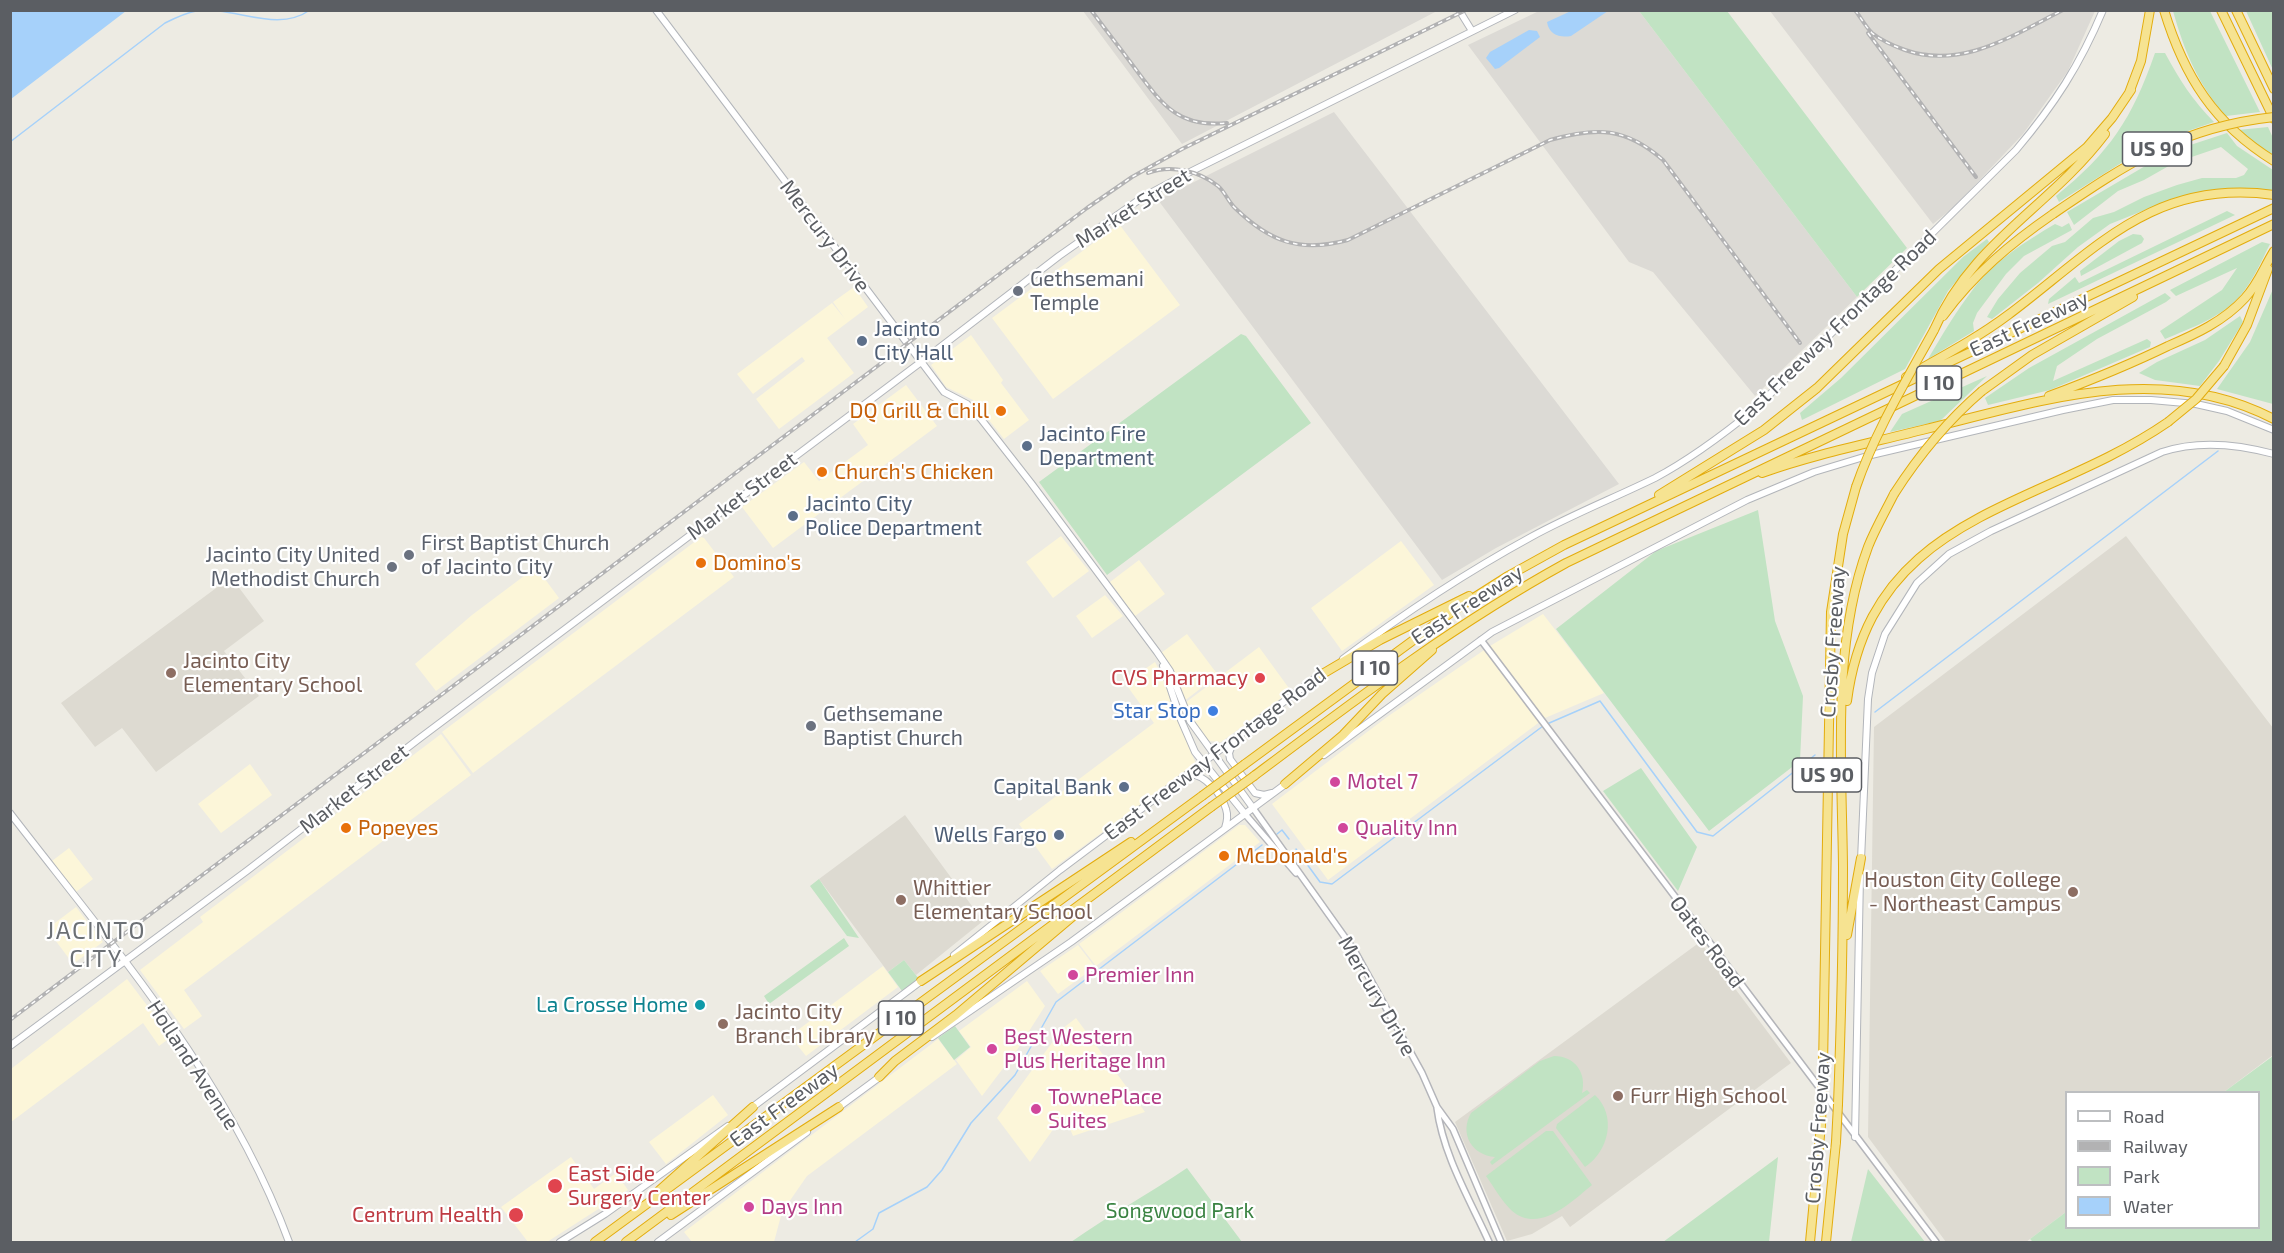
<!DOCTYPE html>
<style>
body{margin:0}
#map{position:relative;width:2284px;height:1253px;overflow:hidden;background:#edebe3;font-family:"Exo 2",sans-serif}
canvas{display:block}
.frame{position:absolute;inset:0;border:12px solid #5b5e63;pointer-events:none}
.legend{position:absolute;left:2065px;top:1091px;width:195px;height:138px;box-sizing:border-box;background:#fff;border:2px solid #bdbfc1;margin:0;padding:8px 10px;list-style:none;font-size:18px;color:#5b5e63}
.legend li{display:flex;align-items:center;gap:12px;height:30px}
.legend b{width:30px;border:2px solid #bdbfc1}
</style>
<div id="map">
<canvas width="2284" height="1253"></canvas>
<div class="frame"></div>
<ul class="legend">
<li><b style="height:8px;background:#fff"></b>Road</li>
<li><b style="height:8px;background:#b2b2b3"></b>Railway</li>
<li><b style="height:16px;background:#c1e3c3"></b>Park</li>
<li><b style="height:16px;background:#a6d1fa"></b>Water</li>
</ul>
</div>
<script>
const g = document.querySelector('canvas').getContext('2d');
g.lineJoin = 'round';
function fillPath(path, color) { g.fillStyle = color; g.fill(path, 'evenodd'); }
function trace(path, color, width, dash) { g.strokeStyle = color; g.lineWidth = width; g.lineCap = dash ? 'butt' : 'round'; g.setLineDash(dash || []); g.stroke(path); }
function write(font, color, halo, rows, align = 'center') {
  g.font = font + ' "Exo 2",sans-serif'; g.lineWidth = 4.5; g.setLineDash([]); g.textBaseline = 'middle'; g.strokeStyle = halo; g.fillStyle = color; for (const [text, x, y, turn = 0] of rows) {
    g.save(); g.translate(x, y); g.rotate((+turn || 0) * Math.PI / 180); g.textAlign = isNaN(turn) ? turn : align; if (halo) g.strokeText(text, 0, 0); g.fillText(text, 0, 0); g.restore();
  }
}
fillPath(new Path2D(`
 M1119,224L1180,305L1053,399L992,318Z
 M854,287L868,307L827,338L854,373L779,429L756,399L805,361L802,357L753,394L737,374L832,303L845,319L833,302Z
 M971,335L1003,380L1001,383L1029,420L1004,439L973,400L946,387L931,365Z
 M906,385L937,426L773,548L742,507L804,462L819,481L868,445L853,424Z
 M1061,536L1089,571L1053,598L1026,562Z
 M701,537L704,538L734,577L473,773L442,732Z
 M1401,541L1434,585L1342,651L1311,608Z
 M1139,560L1165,594L1135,616L1110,582Z
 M536,567L559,598L436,691L415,664L472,615Z
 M1105,595L1123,616L1092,638L1076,616Z
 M1543,614L1604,693L1545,718L1328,880L1272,804L1387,717L1490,646Z
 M1187,634L1218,675L1183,702L1161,653Z
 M1259,647L1291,691L1221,742L1209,741L1193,720L1185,703Z
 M1155,662L1164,679L1172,707L1196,764L1052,869L1019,824L1154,723L1125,683Z
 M441,734L471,775L184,990L202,1016L184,1029L140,970L203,922L200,917Z
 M250,764L272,795L221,833L198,804Z
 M1239,825H1245L1260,842L1096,966L1079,944Z
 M69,848L93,879L76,892L52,861Z
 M76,907L103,942L73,964L47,929Z
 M1078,945L1095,967L1058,994L1040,971Z
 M883,966L898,987L806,1056L790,1036Z
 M127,979L171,1037L159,1046L143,1023L11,1122V1069Z
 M1027,981L1045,1006L1017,1050L982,1096L956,1060L971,1047L959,1031Z
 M1076,1018L1145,1112L1073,1136L1064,1114L1030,1162L997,1118L1062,1029Z
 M938,1039L957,1064L807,1176L782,1212L774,1242H692L684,1232Z
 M713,1095L728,1115L666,1164L649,1142Z
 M571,1157L594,1189L616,1173L628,1190L547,1242H528L501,1207Z`), '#fcf6d9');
fillPath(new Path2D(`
 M1083,11H1437L1182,144Z
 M1539,11H1639L1857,297L1755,396L1653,272L1629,262L1468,45Z
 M1770,11H2095L2068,71L2023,134L1955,206L1933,224Z
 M1334,112L1619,484L1496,548L1442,580L1158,200Z`), '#dcdad5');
fillPath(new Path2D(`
 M2126,536L2273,728V1055L2224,1092H2066V1212L2026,1242H1946L1868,1137L1874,727Z
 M231,577L264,621L224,651L259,696L156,772L122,728L95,747L61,703Z
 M905,815L983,921L916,975L904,960L888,972L819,879Z
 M1700,942L1791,1063L1570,1227L1562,1216L1532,1234L1507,1241L1455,1122Z`), '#dddad1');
fillPath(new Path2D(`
 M1639,11H1727L1907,248L1857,297Z
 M2173,11H2210L2260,112L2226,116C2198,85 2184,50 2173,11Z
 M2246,11H2273V70Z
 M2155,53H2165C2179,79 2193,101 2214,122L2153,143L2059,202L2056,196C2110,152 2132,119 2155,53Z
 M2268,127L2273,138V156L2253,144L2238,130Z
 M2227,133L2237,146L2273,170V192L2245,188L2175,198L2110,224L2078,247L2038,283L1992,319L1987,317L1998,299L2020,273L2052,246L2065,242L2093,218L2114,212L2144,197L2177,185L2202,178H2236L2244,175L2248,169L2221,147L2174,163L2144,180L2118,191L2074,225L2067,212L2169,152Z
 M2227,211L2235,215L2048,304L2049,299L2075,277L2079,283Z
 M2069,223L2072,230L2024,256L2006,274L1977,313L1973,323L1974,331L1928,359C1942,335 1957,310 1974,288C1995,261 2026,241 2055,224L2062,227Z
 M2133,234L2141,235L2144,239L2142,243L2081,276L2080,271L2119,241Z
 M1987,239L1989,242L1948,291L1905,369L1802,420L1800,413L1841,378L1963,257Z
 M2262,242L2270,244C2261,262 2252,283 2239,297C2220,318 2191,328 2165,339L2160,331L2222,290L2237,268L2176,296L2170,290Z
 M2273,289V404L2217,389L2250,342Z
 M2165,293L2171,298L2166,302L2097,339L2057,366L2053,381L2147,339L2151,342L2150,347L2050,390L1988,405L1985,398L2029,368Z
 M2240,316L2243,322L2219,361L2200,386L2155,380L2139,373L2157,362L2205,340Z
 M1241,334L1246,336L1311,423L1107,575L1039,482Z
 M1987,376L1940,421L1890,432L1902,414Z
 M1758,510L1775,621L1803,696L1800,761L1709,831L1556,629L1656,551Z
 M1641,768L1697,847L1678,891L1603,791Z
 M819,879L859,938L847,936L810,886Z
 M844,938L849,946L769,1004L764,996Z
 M904,960L919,979L902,991L888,972Z
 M955,1026L970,1047L954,1060L938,1038Z
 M1554,1056C1575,1056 1587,1073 1582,1093L1587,1090L1590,1093L1492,1165L1490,1162L1495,1157C1472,1155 1459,1134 1471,1113L1540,1061Z
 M2273,1056V1242H2033L2030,1239L2066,1212V1228H2258V1092H2224Z
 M1595,1095C1617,1116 1609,1151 1585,1167L1556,1128L1557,1124Z
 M1546,1131H1553L1592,1185C1571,1202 1539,1235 1511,1210C1501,1200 1494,1187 1486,1176Z
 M1778,1157L1769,1242H1663Z
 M1187,1168L1242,1242H1071C1109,1215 1149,1194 1187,1168Z
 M1868,1169L1925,1242H1851Z`), '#c1e3c3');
fillPath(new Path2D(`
 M11,10H126V11L11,99Z
 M1571,11V10L1608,11L1571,36C1560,38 1549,35 1547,22Z
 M1529,30L1537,31L1540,37L1499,68L1495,69L1486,58L1490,52Z`), '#a6d1fa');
trace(new Path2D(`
 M10,142L165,23C175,18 185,13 196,11C233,5 276,34 310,10
 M1875,712L2218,451
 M1547,724L1600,701L1697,832L1713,836L1815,755
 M1277,834L1282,830L1289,839
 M1296,849L1320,882L1332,884L1543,726
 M855,1242L873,1229L879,1213L927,1187L942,1170L971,1123L1015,1075L1056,1002L1262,845`), '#a6d1fa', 1.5);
const tertiary = new Path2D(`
 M1481,640L1936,1242
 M1253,808L1354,950L1422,1073L1437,1107L1453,1129L1501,1242
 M1245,814L1296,873
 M1437,1108C1443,1155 1470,1200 1489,1242`);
const secondary = new Path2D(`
 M656,10L944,392L967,404L981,419L1031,483L1157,652L1170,671L1190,721L1253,808
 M1459,10L1472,31
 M1343,659C1403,614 1465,573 1531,537C1571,515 1614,498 1655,478C1691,459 1724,434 1756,408L2016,150C2054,105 2080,65 2103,10
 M1163,666L1181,720L1195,752L1245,814
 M1234,740L1229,753L1230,759L1255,793L1264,795L1272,793
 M1324,755L1492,632L1747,500L1814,472L1867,456L2063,410L2113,400H2151L2196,404L2227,411L2274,430
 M1189,774C1205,774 1222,795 1226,809C1228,815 1227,822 1225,828
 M10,813C114,948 230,1081 289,1242
 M1861,860L1868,699L1872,673L1885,634L1917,583L1949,554L1991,531L2162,452C2198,440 2237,444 2274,454
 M954,955L1060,870L1322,673
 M932,1037L1071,942L1287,783
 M10,1046L248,870L420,738L921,362L1059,256L1143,197L1190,172L1515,10
 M750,1109L925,978
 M836,1109L881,1076
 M1855,1137L1860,876
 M560,1242L605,1214L728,1126
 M658,1242L807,1132`);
const motorway = new Path2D(`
 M2164,10C2184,76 2214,124 2274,161
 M2221,10L2274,119
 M2236,10L2274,89
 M2129,93L2141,61L2150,10
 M1943,316C1974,274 2011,243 2053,214
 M1934,330C1971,243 2050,207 2105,134
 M2224,366L2247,325L2268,269
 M1906,377C1941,357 1976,339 2008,315C2095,250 2153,178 2274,195
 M1982,391L2032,355L2133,297
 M2049,396C2089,381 2129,365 2168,346C2196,334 2224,321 2245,298C2258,284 2264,267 2274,251
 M1762,473C1815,454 1871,443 1926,429C2040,401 2161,360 2274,419
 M1659,495L1764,430L1817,388L1939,269L2087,147L2112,118L2131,90
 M1319,676L1380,640L1469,596
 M1847,701C1872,511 2039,511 2168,422
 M1245,764L1453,611L1508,576L1564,545L2274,208
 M1254,776C1355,700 1455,624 1566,563L2274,224
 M1285,784L1343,735L1382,694L1432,650
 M1847,935L1861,858
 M921,981L1131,842
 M1823,1066L1831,612L1843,534L1856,487
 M879,1077L895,1061L956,1015L1084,907
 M1838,1104C1841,1025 1843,946 1843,867C1842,763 1831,647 1868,547C1875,529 1885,512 1894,494
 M653,1196L753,1107
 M671,1215L839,1107
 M595,1242L1202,796
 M626,1242L1211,807
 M1810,1242L1821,1125
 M1826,1242L1836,1142`);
trace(tertiary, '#b4b5ba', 8);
trace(secondary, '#b2b5ba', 8);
trace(motorway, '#e3ac0d', 10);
trace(tertiary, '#fff', 5);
trace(secondary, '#fff', 6);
trace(motorway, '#f6e391', 8);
const rail = new Path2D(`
 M1091,10C1105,29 1120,48 1134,67C1161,103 1177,128 1227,123
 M1855,10C1861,18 1866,27 1872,33C1882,41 1894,46 1905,50C1962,70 2013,35 2063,10
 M1868,33L1976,177
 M1148,173C1171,164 1199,171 1218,186C1225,192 1228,201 1235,208C1270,242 1300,253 1348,240L1550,140C1597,127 1625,127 1663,160L1800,343
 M10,1020L1087,208L1132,177L1182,149L1466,10`);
trace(rail, '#b2b2b3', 4);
trace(rail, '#fff', 1.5, [4.5]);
const motorwayBridge = new Path2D(`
 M2053,214C2128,163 2181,127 2274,117
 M2168,422L2196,399L2224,366
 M1856,487C1875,432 1906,381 1934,330
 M1894,494C1919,455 1947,421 1982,391
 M1202,796L1245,764
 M1211,807L1254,776
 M1821,1125L1823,1066
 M1836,1142L1838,1104`);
trace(motorwayBridge, '#e3ac0d', 10, []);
trace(motorwayBridge, '#f6e391', 8);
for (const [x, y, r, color] of [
 [1018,291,6,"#6b7280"],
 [862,341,6,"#5c6f8a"],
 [1001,411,6,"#e8710a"],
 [1027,446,6,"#5c6f8a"],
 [822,472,6,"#e8710a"],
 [793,516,6,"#5c6f8a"],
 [409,555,6,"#6b7280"],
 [701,563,6,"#e8710a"],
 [392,567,6,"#6b7280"],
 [171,673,6,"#8d6e63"],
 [1260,678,6,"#e0444e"],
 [1213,711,6,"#3f7fe0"],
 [811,726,6,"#6b7280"],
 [1335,782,6,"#d1479c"],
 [1124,787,6,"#5c6f8a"],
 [346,828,6,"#e8710a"],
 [1343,828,6,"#d1479c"],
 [1059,835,6,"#5c6f8a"],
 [1224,856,6,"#e8710a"],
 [2073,892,6,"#8d6e63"],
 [901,900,6,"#8d6e63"],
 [1073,975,6,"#d1479c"],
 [700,1005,6,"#0f9aa8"],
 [723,1024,6,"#8d6e63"],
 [992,1049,6,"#d1479c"],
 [1618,1096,6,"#8d6e63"],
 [1036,1109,6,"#d1479c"],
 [555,1186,8,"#e0444e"],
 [749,1207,6,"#d1479c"],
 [516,1215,8,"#e0444e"]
]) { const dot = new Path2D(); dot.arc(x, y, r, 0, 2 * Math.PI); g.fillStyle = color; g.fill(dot); trace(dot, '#fff', 2); }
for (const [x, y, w] of [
 [2157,149,69],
 [1939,383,45],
 [1375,668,45],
 [1827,775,69],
 [901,1018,45]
]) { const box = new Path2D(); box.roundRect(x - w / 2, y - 17, w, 34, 4.5); g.fillStyle = '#fff'; g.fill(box); trace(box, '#5b5e63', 1.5); }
write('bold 20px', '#5b5e63', null, [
 ["US 90",2157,149],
 ["I 10",1939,383],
 ["I 10",1375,668],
 ["US 90",1827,775],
 ["I 10",901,1018]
]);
write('21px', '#5b5e63', '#fff', [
 ["Market Street",1133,208,-32],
 ["Mercury Drive",825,236,53],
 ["East Freeway",2029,324,-25],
 ["East Freeway Frontage Road",1835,328,-44],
 ["Market Street",742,496,-37],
 ["East Freeway",1467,605,-33],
 ["Crosby Freeway",1833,642,-86],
 ["East Freeway Frontage Road",1215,754,-37],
 ["Market Street",354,789,-38],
 ["Oates Road",1707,942,53],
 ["Mercury Drive",1377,996,60],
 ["Holland Avenue",193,1065,57],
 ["East Freeway",784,1105,-36],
 ["Crosby Freeway",1818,1128,-86]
]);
write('21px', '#5b616d', '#fff', [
 ["Gethsemani",1030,279],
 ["Temple",1030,303],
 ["First Baptist Church",421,543],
 ["of Jacinto City",421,567],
 ["Jacinto City United",380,555,"right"],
 ["Methodist Church",380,579,"right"],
 ["Gethsemane",823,714],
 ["Baptist Church",823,738]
], 'left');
write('21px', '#4e5e75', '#fff', [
 ["Jacinto",874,329],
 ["City Hall",874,353],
 ["Jacinto Fire",1039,434],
 ["Department",1039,458],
 ["Jacinto City",805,504],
 ["Police Department",805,528],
 ["Capital Bank",1112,787,"right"],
 ["Wells Fargo",1047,835,"right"]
], 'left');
write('21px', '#c56008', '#fff', [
 ["DQ Grill & Chill",989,411,"right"],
 ["Church's Chicken",834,472],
 ["Domino's",713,563],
 ["Popeyes",358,828],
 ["McDonald's",1236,856]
], 'left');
write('21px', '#785e54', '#fff', [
 ["Jacinto City",183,661],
 ["Elementary School",183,685],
 ["Houston City College",2061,880,"right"],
 ["- Northeast Campus",2061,904,"right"],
 ["Whittier",913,888],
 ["Elementary School",913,912],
 ["Jacinto City",735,1012],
 ["Branch Library",735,1036],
 ["Furr High School",1630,1096]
], 'left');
write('21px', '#be3a42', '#fff', [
 ["CVS Pharmacy",1248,678],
 ["East Side",568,1174,"left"],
 ["Surgery Center",568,1198,"left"],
 ["Centrum Health",502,1215]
], 'right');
write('21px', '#366cbe', '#fff', [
 ["Star Stop",1201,711]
], 'right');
write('21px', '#b23c85', '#fff', [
 ["Motel 7",1347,782],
 ["Quality Inn",1355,828],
 ["Premier Inn",1085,975],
 ["Best Western",1004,1037],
 ["Plus Heritage Inn",1004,1061],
 ["TownePlace",1048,1097],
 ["Suites",1048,1121],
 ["Days Inn",761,1207]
], 'left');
write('21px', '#0d838f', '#fff', [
 ["La Crosse Home",688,1005]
], 'right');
write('21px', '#3a8342', '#fff', [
 ["Songwood Park",1180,1211]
]);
g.letterSpacing = '1.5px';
write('24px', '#6c7075', '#fff', [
 ["JACINTO",96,931],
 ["CITY",96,959]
]);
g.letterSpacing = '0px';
</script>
